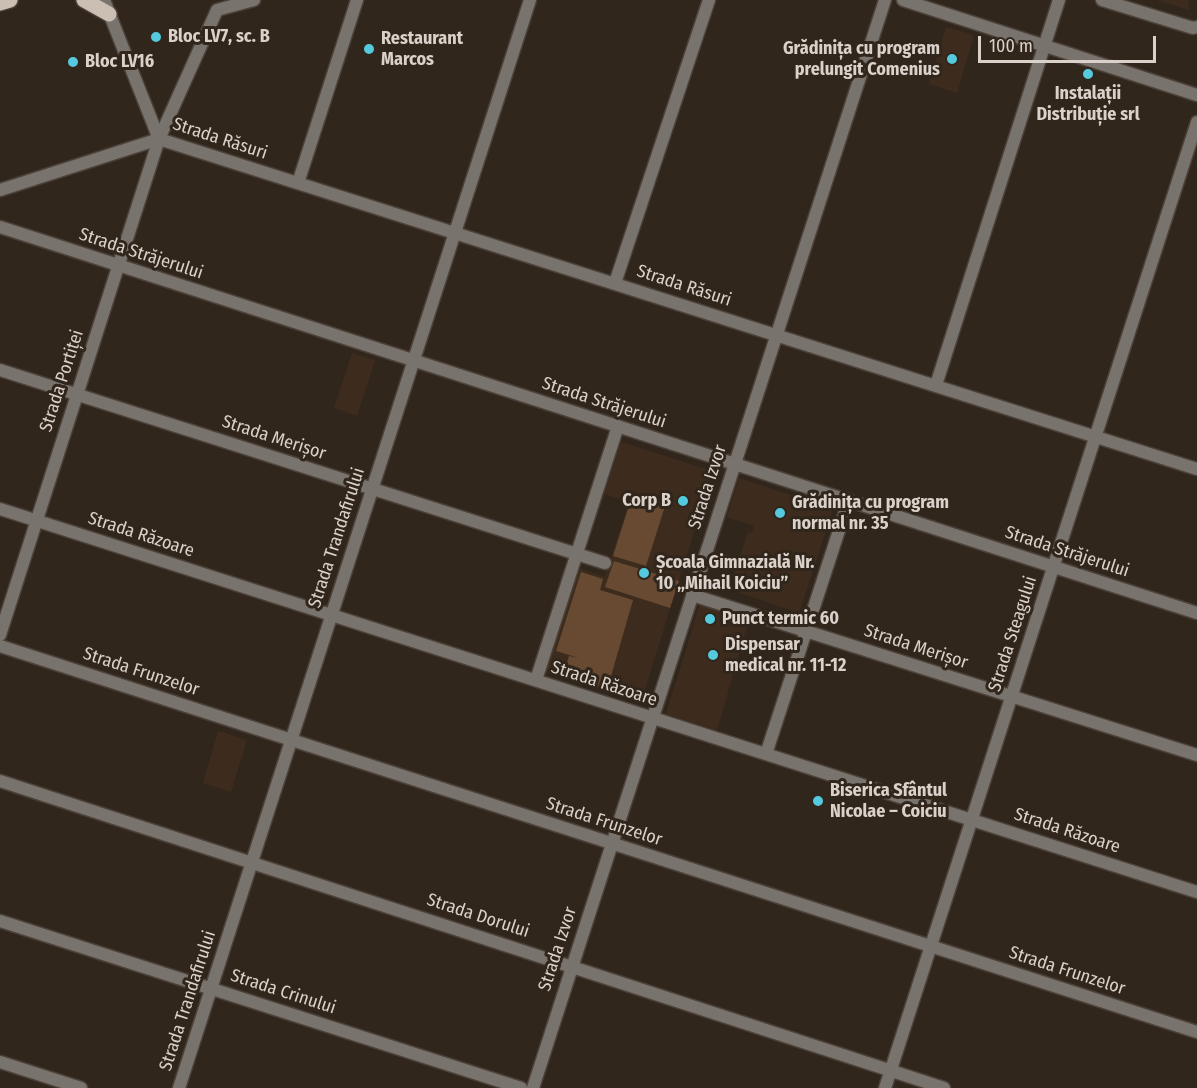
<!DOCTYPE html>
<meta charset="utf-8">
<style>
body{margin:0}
#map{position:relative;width:1197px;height:1088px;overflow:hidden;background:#31261c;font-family:"Fira Sans Condensed",sans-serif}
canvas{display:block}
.scale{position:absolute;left:978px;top:36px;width:178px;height:27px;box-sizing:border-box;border:3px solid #d9d1ca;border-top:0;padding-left:8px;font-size:18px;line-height:21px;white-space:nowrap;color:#d9d1ca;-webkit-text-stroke:4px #31261c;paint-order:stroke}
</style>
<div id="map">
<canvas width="1197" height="1088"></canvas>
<div class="scale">100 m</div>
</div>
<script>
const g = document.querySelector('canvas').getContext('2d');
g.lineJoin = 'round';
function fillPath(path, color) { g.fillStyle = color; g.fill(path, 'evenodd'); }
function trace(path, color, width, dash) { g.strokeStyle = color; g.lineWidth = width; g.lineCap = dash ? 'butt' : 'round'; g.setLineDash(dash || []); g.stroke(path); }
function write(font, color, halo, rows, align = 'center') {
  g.font = font + ' "Fira Sans Condensed",sans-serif'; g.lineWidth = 6; g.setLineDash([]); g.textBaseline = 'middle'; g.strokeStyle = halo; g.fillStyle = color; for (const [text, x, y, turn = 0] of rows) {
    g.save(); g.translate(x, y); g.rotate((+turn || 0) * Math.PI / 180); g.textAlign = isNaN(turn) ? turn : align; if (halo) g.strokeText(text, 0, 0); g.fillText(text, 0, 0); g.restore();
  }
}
fillPath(new Path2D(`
 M1157,0H1188L1189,10Z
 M946,27L974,35L957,93L929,84Z
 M352,353L375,360L357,416L334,408Z
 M621,442L713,471L641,702L545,672L578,568L605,577L629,502L604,494Z
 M739,478L833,509L799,613L729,589L748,532L752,533L754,526L727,517Z
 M700,604L749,620L717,730L666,714Z
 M218,731L247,740L231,792L203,783Z`), '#3d2c1e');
fillPath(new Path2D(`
 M633,493L666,503L646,566L613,556Z
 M614,561L679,581L670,608L605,587Z
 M581,572L603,579L600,590L633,600L607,690L563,676L569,656L579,658L556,651Z`), '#674a31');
const minor = new Path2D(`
 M1102,0L1193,28L1197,27
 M298,183L357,0
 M0,190L159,139L217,10L254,0
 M0,227L1197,613
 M615,283L709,0
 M0,370L605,563
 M936,385L1059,0
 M0,509L1197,892
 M692,595L1197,755
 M536,680L618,426
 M766,754L849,500
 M0,781L944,1088
 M0,921L521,1088
 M0,1062L81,1088
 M179,1088L530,0
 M533,1088L885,0
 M885,1088L1197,122`);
const tertiary = new Path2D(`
 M104,0L159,139
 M903,0L1197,95
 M159,139L1197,469
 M0,635L159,139
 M0,646L1197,1032`);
const primary = new Path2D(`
 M84,0L109,14
 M0,3L10,0`);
trace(minor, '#4c4138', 15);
trace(tertiary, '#4c4138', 15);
trace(primary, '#4c4138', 18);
trace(minor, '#79736e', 12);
trace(tertiary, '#79736e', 12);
trace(primary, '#cbbeb3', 15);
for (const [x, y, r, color] of [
 [156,37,6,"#55cadf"],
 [369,49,6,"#55cadf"],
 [952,59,6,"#55cadf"],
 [73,62,6,"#55cadf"],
 [1088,74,6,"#55cadf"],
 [683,501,6,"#55cadf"],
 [780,513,6,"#55cadf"],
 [644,573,6,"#55cadf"],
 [710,619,6,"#55cadf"],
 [713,655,6,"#55cadf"],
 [818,801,6,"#55cadf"]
]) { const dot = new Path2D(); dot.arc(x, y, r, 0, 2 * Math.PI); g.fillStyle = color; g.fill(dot); trace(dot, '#31261c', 2); }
write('bold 18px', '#d9d1ca', '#31261c', [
 ["Bloc LV7, sc. B",168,37],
 ["Restaurant",381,39],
 ["Marcos",381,60],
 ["Grădinița cu program",940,49,"right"],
 ["prelungit Comenius",940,70,"right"],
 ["Bloc LV16",85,62],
 ["Instalații",1088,94,"center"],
 ["Distribuție srl",1088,115,"center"],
 ["Corp B",671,501,"right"],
 ["Grădinița cu program",792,503],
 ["normal nr. 35",792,524],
 ["Școala Gimnazială Nr.",656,563],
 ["10 „Mihail Koiciu”",656,584],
 ["Punct termic 60",722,619],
 ["Dispensar",725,645],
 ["medical nr. 11-12",725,666],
 ["Biserica Sfântul",830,791],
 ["Nicolae – Coiciu",830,812]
], 'left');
write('18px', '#d9d1ca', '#31261c', [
 ["Strada Răsuri",220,139,18],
 ["Strada Străjerului",141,254,18],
 ["Strada Răsuri",684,286,18],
 ["Strada Portiței",62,381,-72],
 ["Strada Străjerului",604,403,18],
 ["Strada Merișor",274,438,18],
 ["Strada Izvor",708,487,-72],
 ["Strada Răzoare",141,535,18],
 ["Strada Trandafirului",337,538,-72],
 ["Strada Străjerului",1067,552,18],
 ["Strada Steagului",1013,634,-72],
 ["Strada Merișor",916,647,18],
 ["Strada Frunzelor",141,672,18],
 ["Strada Răzoare",604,684,18],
 ["Strada Frunzelor",604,822,18],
 ["Strada Răzoare",1067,831,18],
 ["Strada Dorului",478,916,18],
 ["Strada Izvor",558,949,-72],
 ["Strada Frunzelor",1067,971,18],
 ["Strada Crinului",283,992,18],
 ["Strada Trandafirului",188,1001,-72]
]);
</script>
